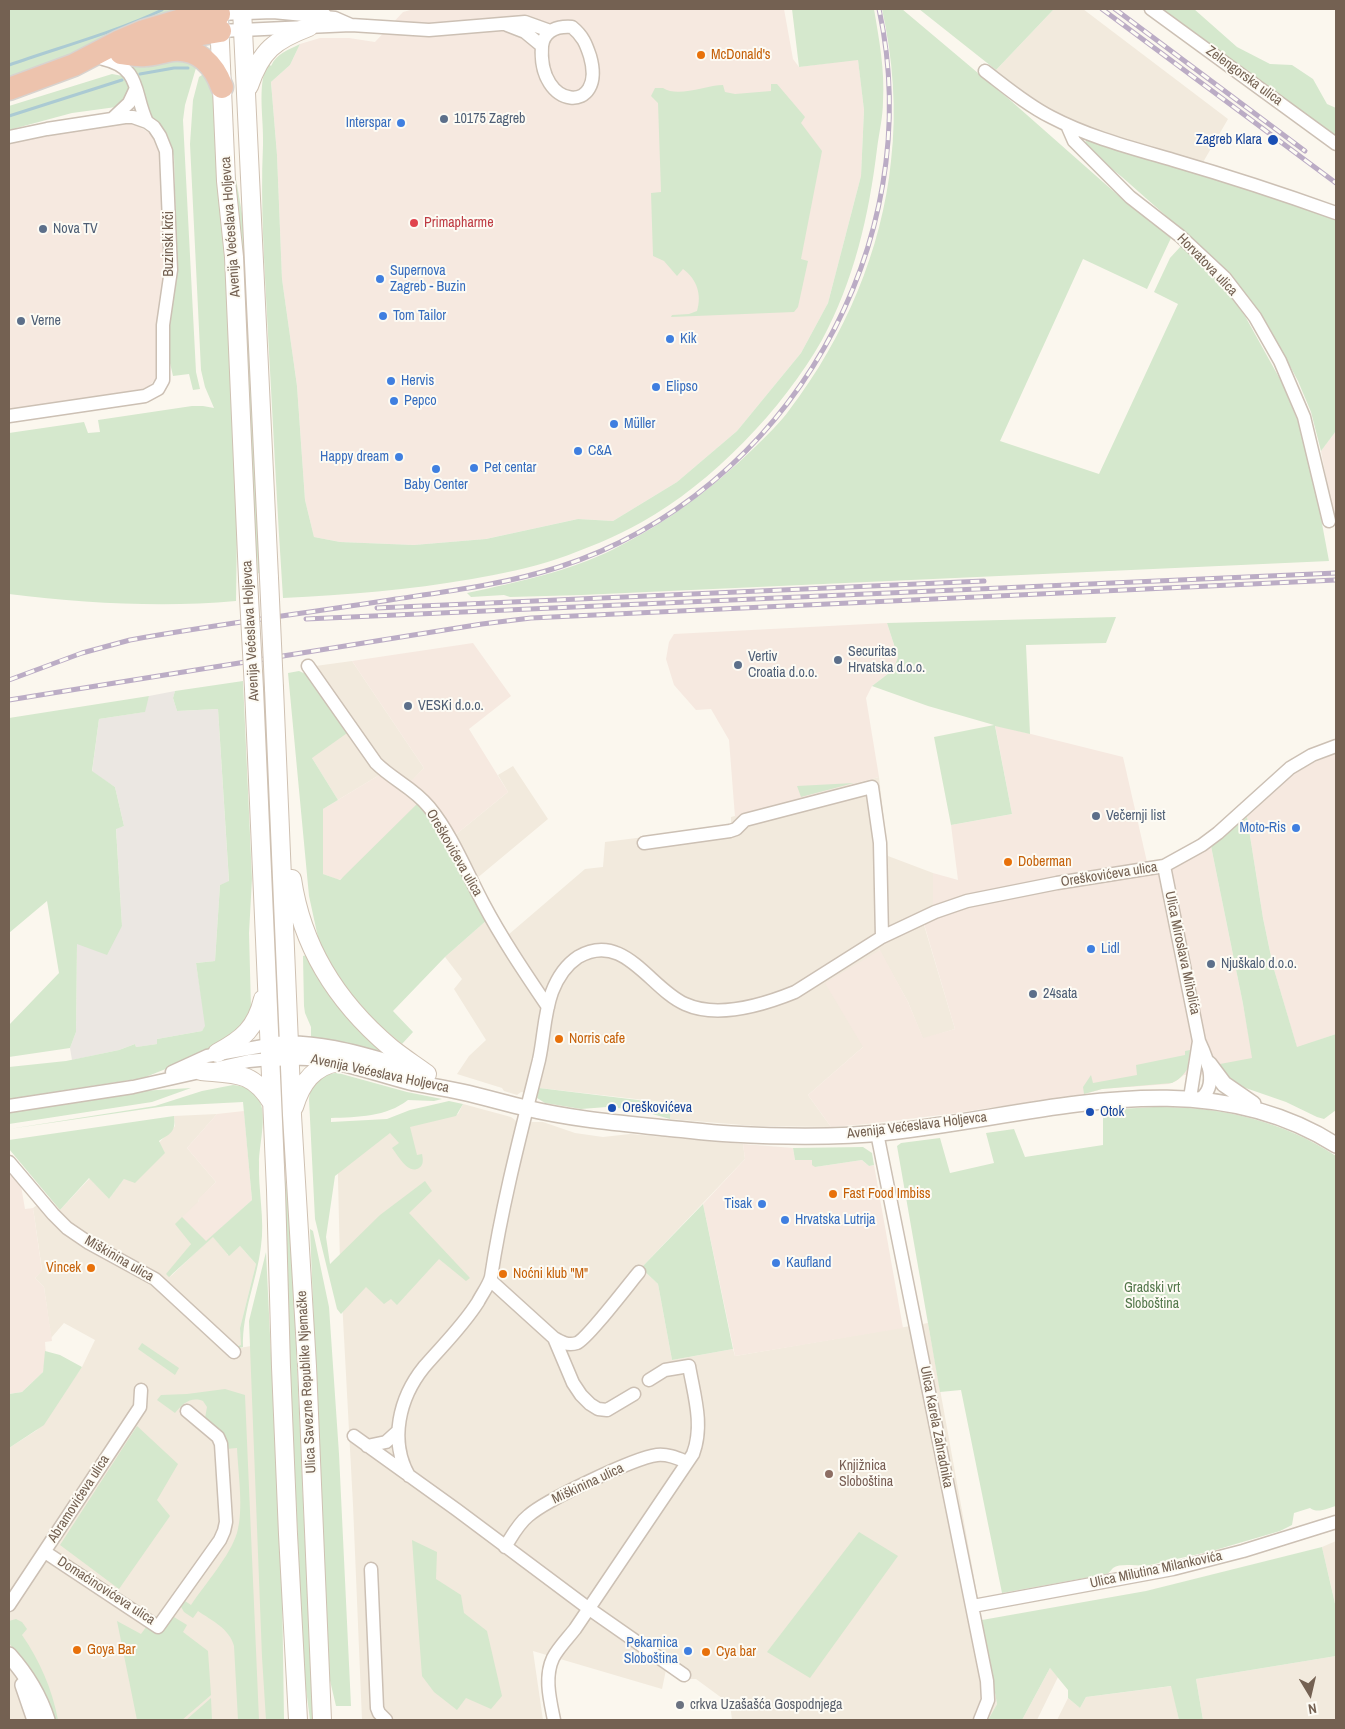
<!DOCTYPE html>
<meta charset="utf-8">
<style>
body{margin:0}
#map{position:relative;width:1345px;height:1729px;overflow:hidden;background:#fbf7ee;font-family:"Archivo Narrow",sans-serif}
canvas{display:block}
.frame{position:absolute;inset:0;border:10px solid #746152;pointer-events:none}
.north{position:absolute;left:1285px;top:1669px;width:50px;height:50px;-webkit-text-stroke:4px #fdfbf4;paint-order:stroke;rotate:171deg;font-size:14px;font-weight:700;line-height:20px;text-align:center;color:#746152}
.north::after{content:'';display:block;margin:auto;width:18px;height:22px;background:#746152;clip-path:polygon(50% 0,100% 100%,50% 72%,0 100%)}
</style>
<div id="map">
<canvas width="1345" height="1729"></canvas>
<div class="frame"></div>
<div class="north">N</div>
</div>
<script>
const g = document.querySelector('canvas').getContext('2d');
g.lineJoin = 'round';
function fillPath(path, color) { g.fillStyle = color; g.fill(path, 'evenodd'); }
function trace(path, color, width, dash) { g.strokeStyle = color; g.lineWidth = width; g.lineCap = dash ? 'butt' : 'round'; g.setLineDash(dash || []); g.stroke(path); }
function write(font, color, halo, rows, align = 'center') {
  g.font = font + ' "Archivo Narrow",sans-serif'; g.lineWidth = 4; g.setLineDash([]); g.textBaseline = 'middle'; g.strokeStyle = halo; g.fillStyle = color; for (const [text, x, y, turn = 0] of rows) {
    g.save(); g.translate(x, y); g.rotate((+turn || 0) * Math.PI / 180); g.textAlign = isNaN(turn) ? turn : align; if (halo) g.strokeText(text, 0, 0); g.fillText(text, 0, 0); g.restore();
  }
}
fillPath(new Path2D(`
 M1054,9H1083L1228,119L1202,164L1094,130L1045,108L996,70Z
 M352,661L424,768L403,790L381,774L338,800L312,758L308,667Z
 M513,766L548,819L476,879L454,836L508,792L498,775Z
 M879,777L888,856L933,873V921L924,925L955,1029L923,1039L908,1002L879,950L863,1047L808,1095L831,1127L755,1126L670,1119L671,1103L539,1088L538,1096L521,1092L517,1095L504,1091L502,1088L457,1074L469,1056L486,1040L454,989L462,979L445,957L496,912L508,935L585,869L603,867L605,842L731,826V817Z
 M463,1104L511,1117L519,1123L529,1124L530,1122H543L575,1133L603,1137L630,1134L743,1144L745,1159L641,1268L658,1284L672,1360L733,1349L735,1356L928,1323L997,1704L988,1720H732L730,1704L696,1679H689L666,1670L662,1689L533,1651L543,1720H362L353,1505L340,1263L337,1137L458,1114Z
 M217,1114L187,1148L216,1182L199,1199L191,1244L170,1277L213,1236L228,1255L240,1246L256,1264L240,1328L242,1345H238L239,1348L251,1346L275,1720H9V1448L37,1430L82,1367L95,1340L64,1323L51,1338L44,1287L35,1278L42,1270L33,1208L48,1197L60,1210L90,1178L109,1199L124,1179L175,1126L174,1116Z
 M1336,1541V1608L1322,1547Z
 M1336,1656V1720H1203L1196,1679Z
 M1050,1668L1058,1677L1037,1720H1022Z
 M1172,1686L1179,1720H1057L1068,1698L1080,1708L1086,1697Z`), '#f2eadd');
fillPath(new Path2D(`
 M414,9H784L793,59L799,67L858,59L864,110L861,176L828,303L801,353L737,431L677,482L613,521L578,519L486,539L414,545L340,542L314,537L305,500L297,386L282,279L277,155L271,82L290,65L300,44L320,38H349L375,42L403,12Z
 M125,124H134L150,133L156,140L160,152L166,257L159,309L157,377L147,389L141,391L9,411V143L60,133Z
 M1336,431V533L1321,451Z
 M887,623L898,657L893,670L872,686L866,698L879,777L735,817L729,740L711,709L696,710L674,685L666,659L669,642L674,634Z
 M473,643L511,696L469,729L508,792L454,836L441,816L339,880L323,874V809L381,774L403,789L424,768L352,661Z
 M995,725L1123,757L1147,862L1160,860L1171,855L1211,846L1243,1004L1253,1059L1224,1074L1184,1075L1176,1081L1169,1084L1102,1089L1085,1094L949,1114L867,1124L831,1127L808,1095L863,1047L825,983L880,950L908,1002L923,1038L955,1029L924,924L933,921V873L958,880L951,825L1012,814Z
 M1336,753V1034L1297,1048L1273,966L1263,918L1247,817L1291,776L1313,763Z
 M244,1111L252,1200L206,1242L182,1217L199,1201L198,1199L216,1182L187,1148L217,1114Z
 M743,1144L793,1148L795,1160L812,1159L815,1167L862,1160L869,1166L874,1165L903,1328L735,1356L703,1204L745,1159Z
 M9,1172L21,1186L25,1209L33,1208L42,1271L35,1278L44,1287L52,1341L45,1342L46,1356L43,1372L22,1392L9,1394Z`), '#f6e9e0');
fillPath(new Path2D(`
 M175,691L173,698L177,711L218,709L229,882L220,885L215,961L196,963L206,1026L202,1031L157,1039L158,1044L136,1047L135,1044L119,1050L72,1060L70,1048L76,1032L77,944L122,926L116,828L124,826L115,787L92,772L99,719L144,712L149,696Z`), '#ebe7e2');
fillPath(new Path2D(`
 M9,9H175L160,20L9,77Z
 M792,9H874C879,39 885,70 883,101C883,117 879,133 877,149C869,215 854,281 822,340C783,409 712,483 642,522C615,537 586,549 557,559C530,568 501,574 472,579C409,590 347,595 283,598C277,510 273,422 268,334C265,271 260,208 263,145C264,118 257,89 267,63L271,66C277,53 288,50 300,44L290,65L271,82L277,155L282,279L297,386L305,500L314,537L340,542L414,545L486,539L578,519L613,521L677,482L737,431L801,353L828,303L861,176L864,110L858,60L799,67Z
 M882,9H902L1010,100L1120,197L1171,238L1147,289L1083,259L1000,441L1099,474L1178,304L1154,292L1170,258L1181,246L1187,249L1227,291L1245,316L1281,381L1299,424L1312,470L1329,561L581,595L510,597L504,595L471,597L467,593C518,582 567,572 614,549C666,523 713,488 754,448C767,435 780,423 790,409C844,338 882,250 891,161C897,110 893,59 882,9Z
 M919,9H1054L996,70Z
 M1159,9H1194L1237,47L1270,64L1292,65L1313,79L1327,104L1336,108V140Z
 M229,57L235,173L245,231L262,575L258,573L257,555L254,554L234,194Z
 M163,58L194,64L196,68L185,105L183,120L196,372L200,389L193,390L189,374L173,376L170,363L169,327L177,257L174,157L166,134L150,114L144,102L140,78L132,67Z
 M205,73L211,87L215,108L226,242L237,530L236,601C161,608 84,603 9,594V433L84,422L88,433L100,432L98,420L192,406H203L214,408L205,387L201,370L190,144L193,100L199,77Z
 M112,74L123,76L127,80L130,89L129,95L116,107L72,113L9,130V106Z
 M771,84H777L805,117L801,123L822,151L801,259L808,261L798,307L794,312L671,317L672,315L689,314L697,311C702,295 697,279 683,269L677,276L664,261L653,256L651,193L661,192L658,103L651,96L655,88H663C678,98 706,85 723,85L725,92L735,94L771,91Z
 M1090,137L1336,218V431L1321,451L1311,412L1298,381L1270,329L1256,308L1199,245L1122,177L1083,146L1085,142Z
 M1116,617L1106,643L1026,645L1030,734L995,726L1012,814L951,825L934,737L994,725L928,706L872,686L893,670L898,657L887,623Z
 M299,671L308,675L350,731L312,758L338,800L323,809V874L340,880L419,802L449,850L487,920L445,957L393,1011L413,1032L402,1044L378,1024L349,992L336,974L319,942L309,896L288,673Z
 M243,681L252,879L249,933L251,1008L246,1021L226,1045L143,1078L9,1099V1067L66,1061L119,1050L135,1044L136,1047L157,1044V1039L202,1031L205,1026L196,963L215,961L220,885L229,881L218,709L177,711L173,698L175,691Z
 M263,693H268L282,1022H279L275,939L269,902Z
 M149,696L145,712L99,719L92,771L115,787L124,826L116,829L122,926L107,955L77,944L76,1032L70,1048L9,1057V1025L59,973L47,901L9,933V718Z
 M854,783L801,797L797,786Z
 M1247,817L1263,918L1273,966L1297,1047L1336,1034V1110L1324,1119L1317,1117L1286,1102L1237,1085L1224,1074L1220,1064L1252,1058L1243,1004L1211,846Z
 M310,954L399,1059L311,1039V1027L305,1013L304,1006L303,956Z
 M1190,1050L1188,1063L1190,1064C1186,1072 1181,1079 1172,1083L1102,1089L1084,1094L1083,1087L1091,1075L1093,1083L1137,1075L1136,1065L1185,1055V1051Z
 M338,1073L407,1092L442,1099L434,1101L408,1100C386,1117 358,1117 331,1118V1122L387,1119L410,1110L449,1101L463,1104L456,1116L410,1127L417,1155L422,1154C423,1159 424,1165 419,1168C408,1175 398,1155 392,1148L399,1143L390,1133L335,1176L326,1237L330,1264L380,1215L425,1181L432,1191L409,1213L470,1278L466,1281L439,1259L397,1305L391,1299L384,1304L366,1287L341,1314L337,1309L315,1219L309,1099C311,1083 322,1073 338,1073Z
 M277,1080H280L282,1158L290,1209L313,1720H310L304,1674Z
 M233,1085C245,1086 255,1090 260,1102C267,1117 259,1146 259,1163C258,1189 265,1221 261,1246C257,1280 242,1312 243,1347L239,1348L237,1346L241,1345L240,1328L256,1264L240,1246L229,1256L213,1237L169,1277L166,1274L191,1244L175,1224L182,1217L206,1241L252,1200L243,1102L166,1106L9,1129L155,1106L202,1091Z
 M191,1088L152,1102L9,1124V1110L141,1091Z
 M539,1088L671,1104L670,1119L638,1110L607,1107L581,1109L545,1103L537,1098Z
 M1154,1107C1218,1106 1282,1120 1336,1156V1506C1328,1508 1318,1514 1310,1508L1294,1513L1292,1525L1280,1531L1212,1551L1150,1565C1140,1567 1121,1562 1113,1568C1111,1570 1110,1572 1107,1574L1002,1593L961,1390L940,1392L897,1146L901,1143L940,1138L950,1173L994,1163L986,1133L1014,1129L1025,1157L1103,1145V1110Z
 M174,1116C176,1132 171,1133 159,1141L165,1153L135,1183L124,1179L109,1199L89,1178L60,1210L9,1149V1140Z
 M863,1147L872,1153L874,1165L869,1166L862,1160L815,1167L812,1165V1160H795L793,1148Z
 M703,1204L733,1349L672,1360L658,1284L641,1268Z
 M310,1229L313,1231L329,1307L339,1454L351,1706H336L328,1672Z
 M266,1252L282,1584L284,1720H266L262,1657L249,1321Z
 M142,1343L179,1368L175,1375L138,1349Z
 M45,1351L60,1355L82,1367L44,1425L9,1448V1394L22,1392L43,1372Z
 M225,1389L245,1395L259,1720H238L234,1646C230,1629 211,1620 198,1611L193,1618L184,1612L180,1605L182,1599L191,1605C205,1584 230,1556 237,1533C244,1509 238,1473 237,1448L226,1449L206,1420L205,1418L207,1407L203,1401C191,1396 182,1404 175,1413L157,1400L161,1395L187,1394Z
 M137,1426L178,1464L157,1500L170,1516L119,1589L60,1545Z
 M859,1532L898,1556L810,1678L767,1652Z
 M412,1540L437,1552L436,1579L461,1595L464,1613L487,1631L502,1696L491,1709L466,1698L457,1710L434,1692L422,1676Z
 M1322,1547L1336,1608V1656L1196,1679L1203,1720H1179L1171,1686L1086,1697L1080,1708L1068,1698V1690L1050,1668L1022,1720H988L997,1704L982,1620L1146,1591Z
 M174,1617L187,1625L183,1632L208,1651L211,1695L182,1720H137L117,1621L141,1634L147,1626Z
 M16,1619L22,1622L27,1629L22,1635C40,1661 52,1689 58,1720H52L21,1659L9,1643V1621Z
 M211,1698L212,1720H186Z`), '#d5e8cd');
trace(new Path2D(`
 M9,65C60,47 113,33 162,10
 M140,74L174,68H188
 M9,116L122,80`), '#abcad3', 3);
const minor = new Path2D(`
 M1151,9L1336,144
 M219,14L273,12L335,18L351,25
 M507,25L525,32L542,46C537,111 607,115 590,56C586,44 583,36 572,27C558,26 544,30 542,46
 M220,31L351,25L429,30L525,22L550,31
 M103,59C142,68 133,93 147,122
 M985,71C1006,87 1027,105 1051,117C1089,137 1132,148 1173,160C1228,176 1283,194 1336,213
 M112,119L129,103L136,88
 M1067,125L1074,141L1130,197L1180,236L1225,278L1255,317L1280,361L1304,417L1329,521
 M9,137L47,129L125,117H133L147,122L154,127L160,136L166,151L171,270L163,325V380L158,389L145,396L9,416
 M308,666L376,763C393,780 414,788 429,807C452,835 466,871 483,903C502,939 525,973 548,1007
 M644,843L730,831L736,829L745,820L872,787L880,843L882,937
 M1164,866L1199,1041C1207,1058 1219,1086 1200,1099
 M172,1072L207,1056L269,1045
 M1190,1098L1199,1041
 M9,1106L133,1087L249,1061L270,1059
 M877,1133L987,1681L988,1700L980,1720
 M9,1162L53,1214L67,1228L89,1243L155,1279L234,1352
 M490,1280L554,1338L573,1383L581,1395L590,1404L598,1409L607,1410L634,1394
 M554,1338C561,1342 568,1346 577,1343C587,1339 629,1284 639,1272
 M354,1436L457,1510L588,1608L684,1675
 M367,1446L386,1442L397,1432
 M409,1476C389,1441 399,1398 424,1367C443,1345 462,1327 478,1302C482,1294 489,1285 491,1277C502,1204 521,1132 539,1060C544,1037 544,1014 552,992C557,979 566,965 578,957C624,930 650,989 685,1004C718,1019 763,1005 795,992L882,937L935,912L967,901L1057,883L1164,866L1202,845L1218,833L1290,768L1312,755L1336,746
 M505,1547C512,1536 518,1524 528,1516C546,1500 634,1458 657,1455C668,1454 677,1458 687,1462
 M45,1552L158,1627L220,1540L224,1531L226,1522L221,1444L218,1437L187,1411
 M371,1569L377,1708L379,1713L386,1720
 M9,1605L140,1407L141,1390
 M973,1606L1173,1569L1243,1551L1336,1522
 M554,1720C550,1700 544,1677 553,1658C558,1648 568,1638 575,1629L693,1454C704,1425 694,1395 689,1366L665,1370L649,1380`);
const tertiary = new Path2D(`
 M269,1045C321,1039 372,1058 422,1072
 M270,1059C284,1058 299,1056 314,1058C348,1062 381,1075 414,1083C430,1086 446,1088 462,1092C484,1097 505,1103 526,1108C572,1119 619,1123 666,1128C688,1130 709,1133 731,1134C784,1137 837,1138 889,1132C1038,1116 1199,1058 1336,1145
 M1209,1064L1224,1084L1253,1104
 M9,1655C26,1674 39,1695 47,1720
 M23,1685L35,1720`);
const secondary = new Path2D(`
 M242,9L269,578
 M299,9L323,17
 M219,20L226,181L234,257L248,579
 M249,86C261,50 275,40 309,27
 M274,688L292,1115L307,1366L322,1720
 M254,689L276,1190L281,1367L288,1534L298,1720
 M292,879C302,947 338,1003 390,1047C402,1057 415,1065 427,1074
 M217,1053C243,1039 256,1028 263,999
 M201,1071C235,1074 253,1071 272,1103
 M294,1107C301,1084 313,1066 338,1062`);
const motorway = new Path2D(`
 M145,46L178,38L220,31
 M121,53C129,54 137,56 145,55C154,55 163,51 173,50C198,48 214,65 222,87
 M9,89L74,65L118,42L144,31L181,20L219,14`);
trace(minor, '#ccc0b4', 15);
trace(tertiary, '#ccc0b4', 18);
trace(secondary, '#cfc1b2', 20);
trace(motorway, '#d8d3cf', 25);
trace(minor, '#fff', 12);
trace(tertiary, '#fff', 15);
trace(secondary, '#fff', 18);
trace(motorway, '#edc3ad', 22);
const rail = new Path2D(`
 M1102,9L1336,183
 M1115,9L1305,151
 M377,608L984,581
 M306,619L1336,573
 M9,680L82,653L130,640C219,624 308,613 396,599C451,591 506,584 559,567C788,493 930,243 879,9
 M9,700L482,624L531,618L1336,580`);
trace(rail, '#bbacc5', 5);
trace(rail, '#fdfbf4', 3, [9]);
const secondaryBridge = new Path2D(`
 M269,578L274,688
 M248,579L254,689`);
trace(secondaryBridge, '#cfc1b2', 20, []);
trace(secondaryBridge, '#fff', 18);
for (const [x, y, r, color] of [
 [701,55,5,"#e8710a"],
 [444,119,5,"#5c6f8a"],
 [401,123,5,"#3f7fe0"],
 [1273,140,6,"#1a4fb4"],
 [414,223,5,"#e0444e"],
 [43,229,5,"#5c6f8a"],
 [380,279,5,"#3f7fe0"],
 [383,316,5,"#3f7fe0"],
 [21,321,5,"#5c6f8a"],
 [670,339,5,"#3f7fe0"],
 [391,381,5,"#3f7fe0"],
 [656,387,5,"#3f7fe0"],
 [394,401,5,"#3f7fe0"],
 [614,424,5,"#3f7fe0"],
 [578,451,5,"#3f7fe0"],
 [399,457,5,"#3f7fe0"],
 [474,468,5,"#3f7fe0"],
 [436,469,5,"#3f7fe0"],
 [838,660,5,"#5c6f8a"],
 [738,665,5,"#5c6f8a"],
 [408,706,5,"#5c6f8a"],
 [1096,816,5,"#5c6f8a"],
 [1296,828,5,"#3f7fe0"],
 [1008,862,5,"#e8710a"],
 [1091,949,5,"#3f7fe0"],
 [1211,964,5,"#5c6f8a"],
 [1033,994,5,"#5c6f8a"],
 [559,1039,5,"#e8710a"],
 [612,1108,5,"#1a4fb4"],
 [1090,1112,5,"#1a4fb4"],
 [833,1194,5,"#e8710a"],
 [762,1204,5,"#3f7fe0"],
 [785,1220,5,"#3f7fe0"],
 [776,1263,5,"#3f7fe0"],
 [91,1268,5,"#e8710a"],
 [503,1274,5,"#e8710a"],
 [829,1474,5,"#8d6e63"],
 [77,1650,5,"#e8710a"],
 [688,1651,5,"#3f7fe0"],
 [706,1652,5,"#e8710a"],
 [680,1705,5,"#6b7280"]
]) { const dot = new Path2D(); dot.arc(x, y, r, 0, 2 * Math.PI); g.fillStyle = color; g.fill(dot); trace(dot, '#fdfbf4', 2); }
write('14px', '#c56008', '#fdfbf4', [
 ["McDonald's",711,55],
 ["Doberman",1018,862],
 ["Norris cafe",569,1039],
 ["Fast Food Imbiss",843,1194],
 ["Vincek",81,1268,"right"],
 ["Noćni klub \"M\"",513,1274],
 ["Goya Bar",87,1650],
 ["Cya bar",716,1652]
], 'left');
write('14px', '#746152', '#fdfbf4', [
 ["Zelengorska ulica",1244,76,36],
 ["Avenija Većeslava Holjevca",231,227,-94],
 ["Buzinski krči",169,244,-90],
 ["Horvatova ulica",1207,265,46],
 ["Avenija Većeslava Holjevca",251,631,-93],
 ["Oreškovićeva ulica",454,853,60],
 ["Oreškovićeva ulica",1109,875,-9],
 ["Ulica Miroslava Miholića",1182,953,78],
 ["Avenija Većeslava Holjevca",380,1074,12],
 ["Avenija Većeslava Holjevca",917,1126,-7],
 ["Miškinina ulica",119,1259,30],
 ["Ulica Savezne Republike Njemačke",307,1382,-93],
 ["Ulica Karela Zahradnika",936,1427,79],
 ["Miškinina ulica",588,1484,-25],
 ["Abramovićeva ulica",79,1499,-57],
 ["Ulica Milutina Milankovića",1156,1570,-12],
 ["Domaćinovićeva ulica",106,1591,33]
]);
write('14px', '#4e5e75', '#fdfbf4', [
 ["10175 Zagreb",454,119],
 ["Nova TV",53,229],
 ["Verne",31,321],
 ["Securitas",848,652],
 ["Hrvatska d.o.o.",848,668],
 ["Vertiv",748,657],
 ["Croatia d.o.o.",748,673],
 ["VESKi d.o.o.",418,706],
 ["Večernji list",1106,816],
 ["Njuškalo d.o.o.",1221,964],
 ["24sata",1043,994]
], 'left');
write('14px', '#366cbe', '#fdfbf4', [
 ["Interspar",391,123,"right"],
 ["Supernova",390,271],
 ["Zagreb - Buzin",390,287],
 ["Tom Tailor",393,316],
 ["Kik",680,339],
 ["Hervis",401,381],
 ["Elipso",666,387],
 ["Pepco",404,401],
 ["Müller",624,424],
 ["C&A",588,451],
 ["Happy dream",389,457,"right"],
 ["Pet centar",484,468],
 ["Baby Center",436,485,"center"],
 ["Moto-Ris",1286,828,"right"],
 ["Lidl",1101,949],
 ["Tisak",752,1204,"right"],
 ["Hrvatska Lutrija",795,1220],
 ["Kaufland",786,1263],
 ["Pekarnica",678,1643,"right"],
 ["Sloboština",678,1659,"right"]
], 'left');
write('14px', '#164399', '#fdfbf4', [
 ["Zagreb Klara",1262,140,"right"],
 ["Oreškovićeva",622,1108],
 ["Otok",1100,1112]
], 'left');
write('14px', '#be3a42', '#fdfbf4', [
 ["Primapharme",424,223]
], 'left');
write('14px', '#54784c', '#fdfbf4', [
 ["Gradski vrt",1152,1288],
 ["Sloboština",1152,1304]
]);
write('14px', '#785e54', '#fdfbf4', [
 ["Knjižnica",839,1466],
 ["Sloboština",839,1482]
], 'left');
write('14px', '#5b616d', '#fdfbf4', [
 ["crkva Uzašašća Gospodnjega",690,1705]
], 'left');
</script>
